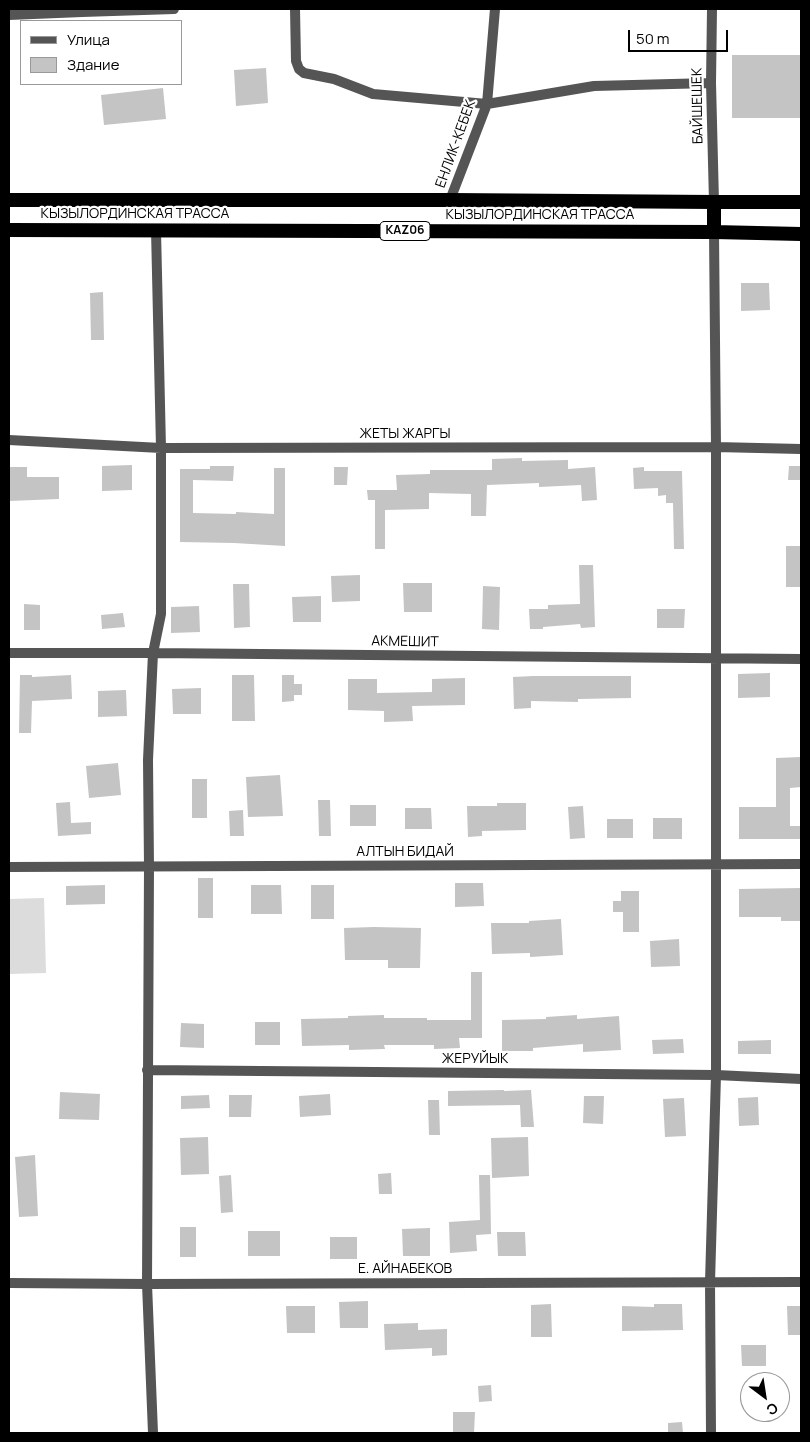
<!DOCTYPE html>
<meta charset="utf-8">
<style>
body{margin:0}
#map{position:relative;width:810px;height:1442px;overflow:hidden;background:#fff;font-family:Manrope,sans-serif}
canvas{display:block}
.frame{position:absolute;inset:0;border:10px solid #000;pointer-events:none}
.legend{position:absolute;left:20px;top:20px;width:162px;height:65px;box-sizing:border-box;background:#fff;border:1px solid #999;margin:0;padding:6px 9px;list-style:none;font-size:15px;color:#000}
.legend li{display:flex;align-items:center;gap:10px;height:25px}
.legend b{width:25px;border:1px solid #999}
.north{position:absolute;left:740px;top:1372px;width:50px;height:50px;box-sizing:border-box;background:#fff;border:1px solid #999;border-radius:50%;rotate:149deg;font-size:14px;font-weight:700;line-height:20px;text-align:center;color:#000}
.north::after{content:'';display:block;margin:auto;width:18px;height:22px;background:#000;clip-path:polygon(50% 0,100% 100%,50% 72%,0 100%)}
.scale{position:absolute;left:628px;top:30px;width:100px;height:22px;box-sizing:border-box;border:2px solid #000;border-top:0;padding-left:6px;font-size:15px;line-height:18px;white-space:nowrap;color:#000;-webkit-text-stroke:4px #fff;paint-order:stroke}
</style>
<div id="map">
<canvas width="810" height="1442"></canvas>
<div class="frame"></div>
<ul class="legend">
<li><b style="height:6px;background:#555"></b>Улица</li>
<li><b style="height:14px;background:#c4c4c4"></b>Здание</li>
</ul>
<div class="north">С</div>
<div class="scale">50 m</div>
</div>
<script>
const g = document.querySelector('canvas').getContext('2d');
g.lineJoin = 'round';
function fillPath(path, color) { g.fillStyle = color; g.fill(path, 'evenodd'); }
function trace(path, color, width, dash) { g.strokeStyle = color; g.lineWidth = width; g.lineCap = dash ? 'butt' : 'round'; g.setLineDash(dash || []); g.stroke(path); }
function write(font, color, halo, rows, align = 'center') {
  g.font = font + ' Manrope,sans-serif'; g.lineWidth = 4.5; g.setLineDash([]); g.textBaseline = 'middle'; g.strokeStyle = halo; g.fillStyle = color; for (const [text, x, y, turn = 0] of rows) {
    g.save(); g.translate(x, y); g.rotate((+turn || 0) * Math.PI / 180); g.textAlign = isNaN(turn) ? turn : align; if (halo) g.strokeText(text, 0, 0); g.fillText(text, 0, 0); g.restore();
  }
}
fillPath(new Path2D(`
 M44,898L46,973L9,974V899Z`), '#dcdcdc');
fillPath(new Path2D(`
 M732,55H801V118H732Z
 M266,68L268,103L236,106L234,70Z
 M163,88L166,119L104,125L101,95Z
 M741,283H769L770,310L741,311Z
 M103,292L104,340H91L90,293Z
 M522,458V461L568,460V469L595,467L597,500L582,501L581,485L539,487V483L487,485L486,516H471V494L429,493V509L385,510V549H375V500H368L367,490H397L396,475L430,474V470H492V459Z
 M132,465V490L102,491V466Z
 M210,466H234L233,481L193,480V513L236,514V512L274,514V468H285V546L234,543L180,542V469H210Z
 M789,466H801V480H788Z
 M9,467H27V477H59V499L9,501Z
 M334,467H348L347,485H334Z
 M644,467V471H682L684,549H674L673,503H666V495L658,496V488L634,489L633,468Z
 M786,546H801V587H786Z
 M579,565H593L595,627L581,628L580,624L543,627V629H530L529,609H548V605L580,604Z
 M360,575V601L332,602L331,576Z
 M403,583H432V612H404Z
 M233,584H249L250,627L234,628Z
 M483,586L500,587L499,630L482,629Z
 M321,596V622H293L292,597Z
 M24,604L40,605V630H24Z
 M199,606L200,632L171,633V607Z
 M657,609H685L684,628H657Z
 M123,613L125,627L102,629L101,615Z
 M770,673V697L738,698V674Z
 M20,675H32V677L71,675L72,699L32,701L31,733H19Z
 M232,675H254L255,721H232Z
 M282,675H294V684H302V695H294V701L282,702Z
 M533,676H631V698L578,699V702L531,701V708L514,709L513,677Z
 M465,678V705L412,706L413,721L384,722V711L348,710V679H377V693L432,692V679Z
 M201,688V714H173L172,689Z
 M126,690L127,716L98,717V691Z
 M801,757V787L790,788V826H801V839H739V807H776V758Z
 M118,763L121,795L89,798L86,766Z
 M280,775L283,816L248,817L246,777Z
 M192,779H207V818H192Z
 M318,800H330L331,836H319Z
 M70,802L71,823L91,822V834L58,836L56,803Z
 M497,803H526V830L482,831V836L468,837L467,806H497Z
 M350,805H376V826H350Z
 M583,806L585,838L570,839L568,807Z
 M405,808H431L432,829H405Z
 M243,810L244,836H230L229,811Z
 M653,818H682V839H653Z
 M607,819H633V838H607Z
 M198,878H213V918H198Z
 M455,883H483L484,906L455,907Z
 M105,885V904L66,905V886Z
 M251,885H281L282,914H251Z
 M311,885H334V919H311Z
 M801,888V921H781V917H739V889Z
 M621,891H639V932H623V912H613V901H621Z
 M561,919L563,955L530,957V953L492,954L491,923H529V921Z
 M374,927L421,928L420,968H388V960H345L344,928Z
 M679,939L680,966L651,967L650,941Z
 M471,972H482V1038H459L460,1048L434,1049V1045H384L385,1049L349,1050V1045L302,1046L301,1019L348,1018V1016L384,1015V1018H427V1020H471Z
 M577,1015V1019L619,1016L621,1050L583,1052V1044L533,1048V1051H502V1020L546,1019V1017Z
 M255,1022H280V1045H255Z
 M181,1023L204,1024V1048L180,1047Z
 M683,1039L684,1053L653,1054L652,1040Z
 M771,1040V1054H738V1041Z
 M504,1090V1091L531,1090L534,1127H521L520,1105L448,1106V1091Z
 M60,1092L100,1094L99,1120L59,1119Z
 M330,1094L331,1115L300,1117L299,1096Z
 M209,1095L210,1108L181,1109V1096Z
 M229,1095H252L251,1117H229Z
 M584,1096H604L603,1124L583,1123Z
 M758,1097L759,1125L739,1126L738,1098Z
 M684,1098L686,1136L665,1137L663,1099Z
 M428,1100H439L440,1135H429Z
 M208,1137L209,1174L181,1175L180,1138Z
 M528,1137L529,1176L492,1178L491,1138Z
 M35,1155L38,1216L19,1217L15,1157Z
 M391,1173L392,1194H379L378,1174Z
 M231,1175L233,1212L221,1213L219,1176Z
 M479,1175H490L491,1234L476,1235L477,1251L450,1253L449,1222L480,1220Z
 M180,1227H196V1257H180Z
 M430,1228V1256H403L402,1229Z
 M248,1231H280V1256H248Z
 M497,1232H525L526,1256H498Z
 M330,1237H357V1259H330Z
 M368,1301V1328H340L339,1302Z
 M551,1304L552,1337H531V1305Z
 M654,1304H682L683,1330L622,1331V1306L654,1307Z
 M286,1306H315V1333H287Z
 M787,1306H801V1335H788Z
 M418,1323V1330L447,1329V1355L432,1356V1348L385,1350L384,1324Z
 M741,1345H766V1366H742Z
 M491,1385L492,1401L479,1402L478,1386Z
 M453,1412H475L474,1433H453Z
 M682,1422L683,1433H668V1423Z`), '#c4c4c4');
trace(new Path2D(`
 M295,9L296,61L299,69L304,73L334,79L373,94L487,104L594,86L711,83
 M712,9L711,83L714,202
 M82,12L174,9
 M9,15L82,12V9
 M450,200L487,104L495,9
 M9,440L161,448L716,447L801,449
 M9,653H153L801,659
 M9,867L801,864
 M147,1070L716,1075L801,1079
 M9,1283L147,1284L801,1282
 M153,1433L147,1284L149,867L148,760L153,653L161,614V448L156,230
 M711,1433L710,1282L716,1075V447L714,232`), '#555', 10);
trace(new Path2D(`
 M9,200H450L714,202H801
 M9,230L714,232L801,234
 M714,232V202`), '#000', 14);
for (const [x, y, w] of [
 [405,231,50]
]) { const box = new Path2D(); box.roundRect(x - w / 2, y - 9.5, w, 19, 4); g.fillStyle = '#fff'; g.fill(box); trace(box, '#000', 1); }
write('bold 12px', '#000', null, [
 ["KАZ06",405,231]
]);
write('14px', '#000', '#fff', [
 ["БАЙШЕШЕК",698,106,-91],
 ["ЕНЛИК-КЕБЕК",456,144,-70],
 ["КЫЗЫЛОРДИНСКАЯ ТРАССА",135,214],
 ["КЫЗЫЛОРДИНСКАЯ ТРАССА",540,215],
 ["ЖЕТЫ ЖАРГЫ",405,434],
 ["АКМЕШИТ",405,642,1],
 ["АЛТЫН БИДАЙ",405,852],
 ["ЖЕРУЙЫК",475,1059],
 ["Е. АЙНАБЕКОВ",405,1269]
]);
</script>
